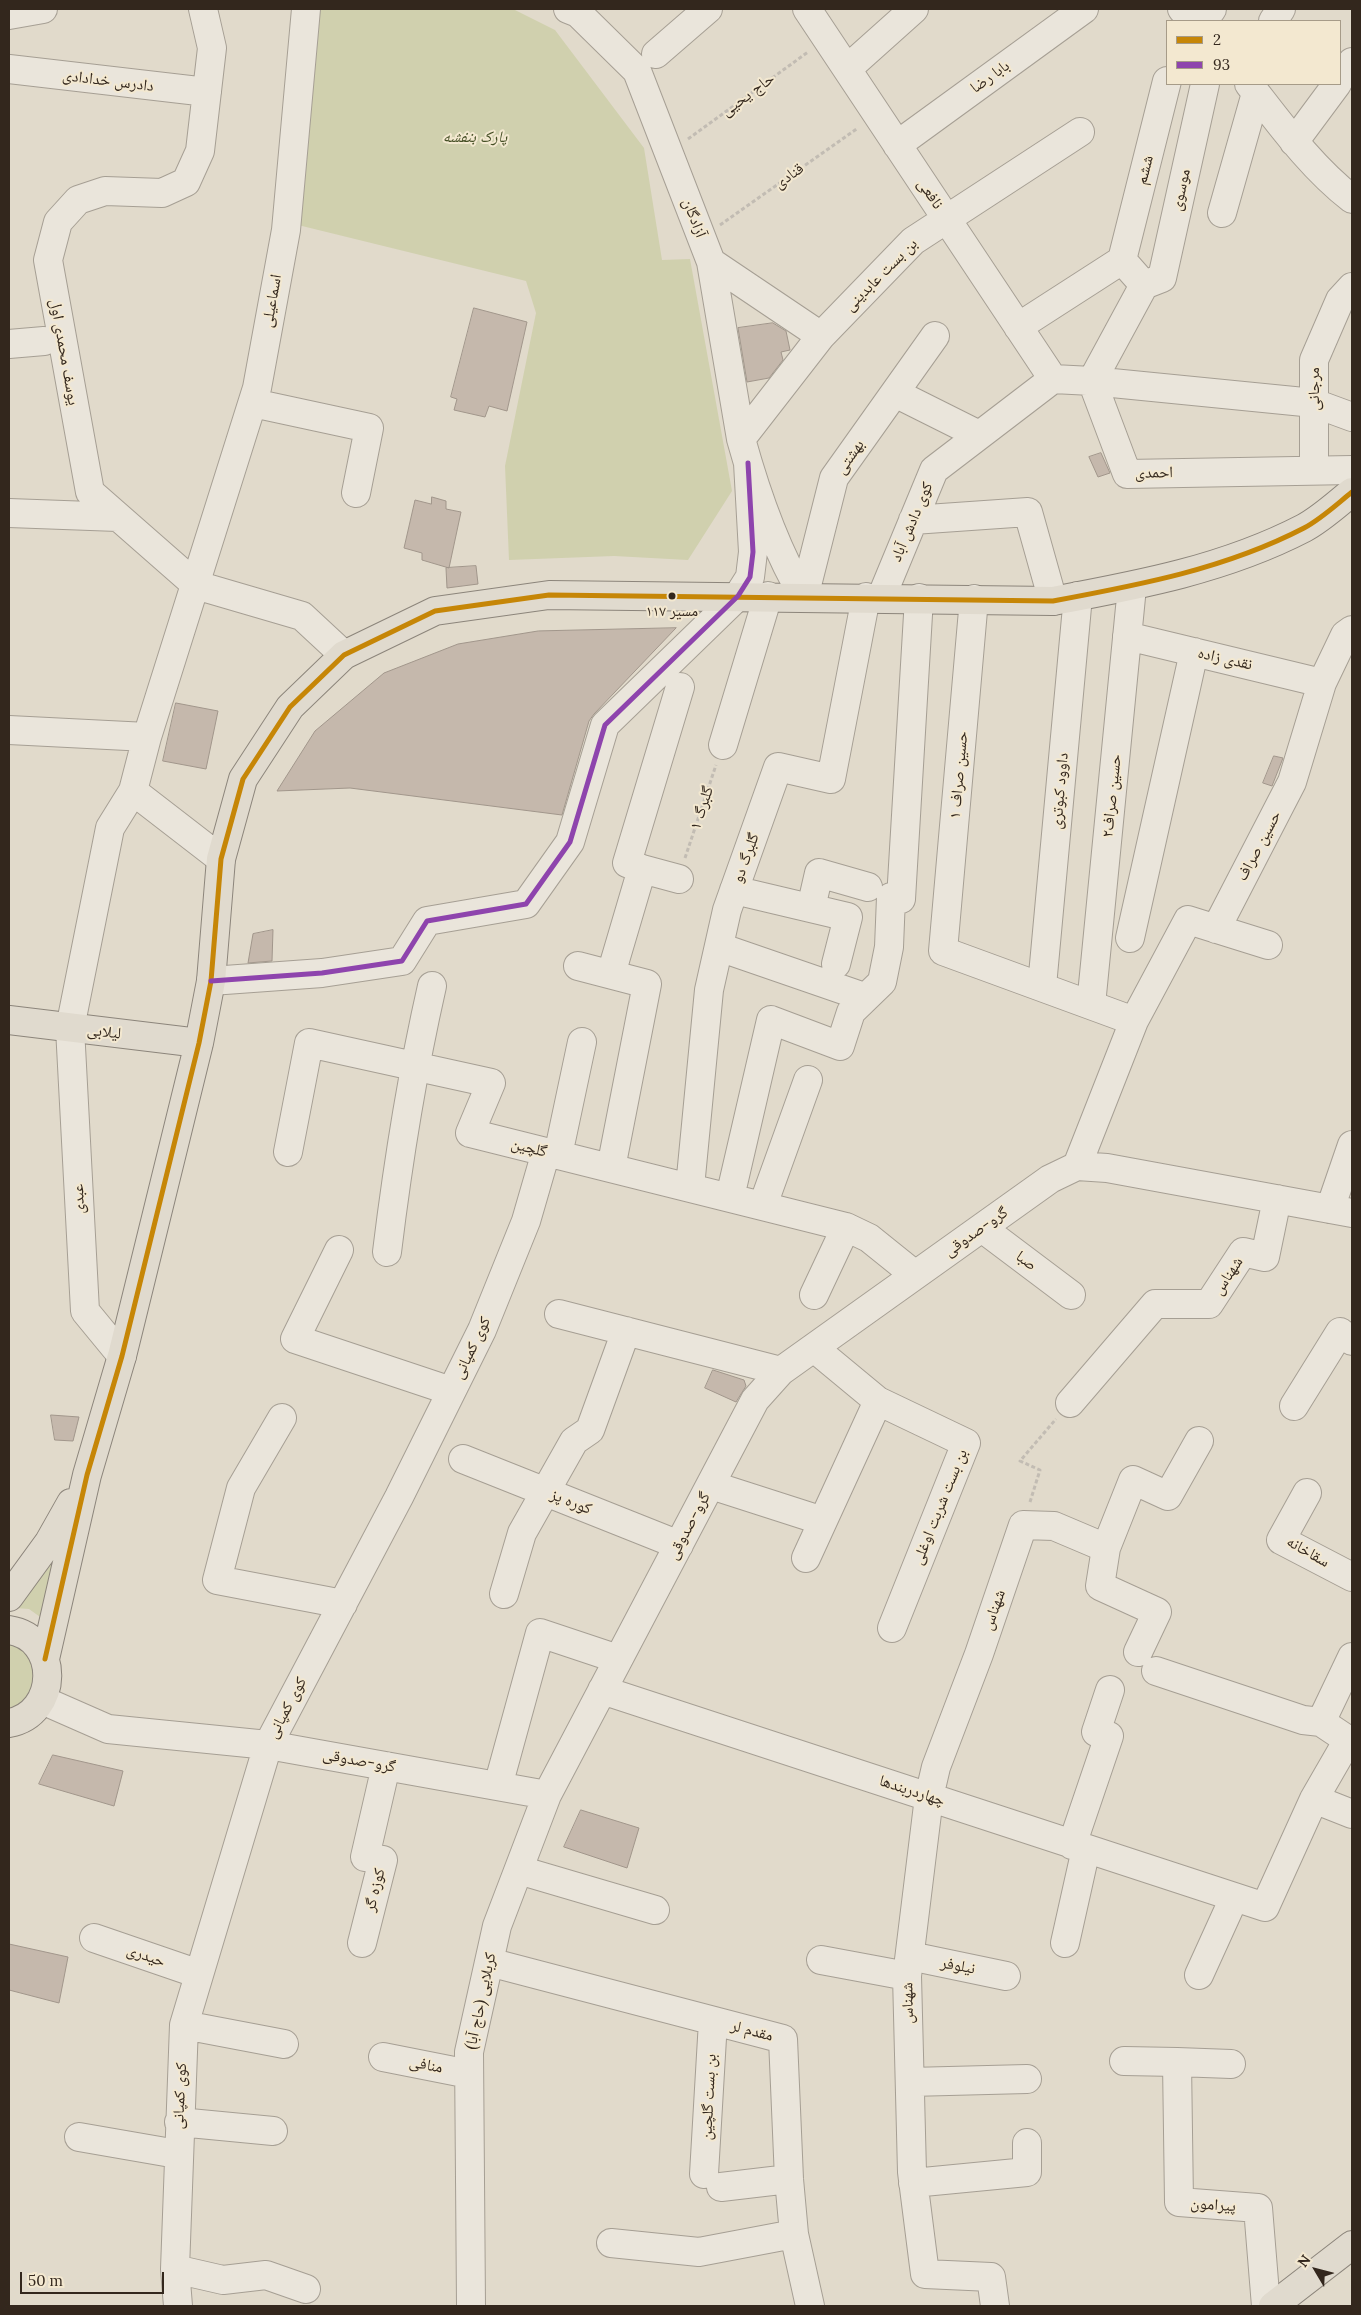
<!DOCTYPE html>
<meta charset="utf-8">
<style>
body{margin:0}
#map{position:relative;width:1361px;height:2315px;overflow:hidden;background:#e1dacb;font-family:Lora,serif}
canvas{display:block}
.frame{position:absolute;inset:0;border:10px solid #33271d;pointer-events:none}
.legend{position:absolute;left:1166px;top:20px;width:175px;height:65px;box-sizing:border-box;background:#f3e8d0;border:1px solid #a69b88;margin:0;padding:6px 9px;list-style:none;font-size:15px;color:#33271d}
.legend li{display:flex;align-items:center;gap:10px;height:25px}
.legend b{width:25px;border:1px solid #a69b88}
.north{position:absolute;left:1291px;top:2245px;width:50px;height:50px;-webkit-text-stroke:4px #f3e8d0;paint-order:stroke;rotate:307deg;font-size:14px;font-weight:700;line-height:20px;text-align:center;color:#33271d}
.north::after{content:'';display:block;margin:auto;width:18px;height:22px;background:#33271d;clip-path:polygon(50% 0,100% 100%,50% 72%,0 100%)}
.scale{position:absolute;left:20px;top:2272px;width:144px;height:22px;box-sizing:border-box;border:2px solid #33271d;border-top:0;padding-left:6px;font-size:15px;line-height:18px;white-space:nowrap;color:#33271d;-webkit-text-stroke:4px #f3e8d0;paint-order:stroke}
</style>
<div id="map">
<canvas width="1361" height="2315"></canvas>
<div class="frame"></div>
<ul class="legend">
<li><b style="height:6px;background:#c68607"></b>2</li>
<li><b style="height:6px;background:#8e44ad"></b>93</li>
</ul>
<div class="north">N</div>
<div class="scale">50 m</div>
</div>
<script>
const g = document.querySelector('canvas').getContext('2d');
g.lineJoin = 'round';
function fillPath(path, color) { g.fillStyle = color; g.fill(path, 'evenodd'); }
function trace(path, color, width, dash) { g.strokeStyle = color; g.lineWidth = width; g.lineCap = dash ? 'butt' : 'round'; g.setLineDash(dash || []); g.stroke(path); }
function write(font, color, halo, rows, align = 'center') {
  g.font = font + ' Lora,"Noto Naskh Arabic",serif'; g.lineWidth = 4; g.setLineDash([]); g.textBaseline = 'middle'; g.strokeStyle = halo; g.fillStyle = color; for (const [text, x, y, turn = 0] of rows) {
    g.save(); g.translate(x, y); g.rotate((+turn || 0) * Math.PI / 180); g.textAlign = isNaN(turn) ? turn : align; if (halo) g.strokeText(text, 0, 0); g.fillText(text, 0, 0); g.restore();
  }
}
fillPath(new Path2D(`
 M319,9H513L555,30L644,148L662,260L690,259L732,491L688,560L614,556L509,560L505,466L536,313L526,281L298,225Z
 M64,1549L50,1624L29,1609L15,1608Z
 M9,1642L31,1657C36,1680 36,1700 9,1708Z`), '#d0d0ae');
const building = new Path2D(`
 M474,308L527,322L507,411L489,406L485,417L454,410L457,399L451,397Z
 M773,323L786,331L790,350L781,352L783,360L769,378L747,382L738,328Z
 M1101,453L1110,473L1098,477L1089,457Z
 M432,497L446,501V509L461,512L449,568L422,560V553L404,548L415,500L431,504Z
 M476,566L478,584L447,588L446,568Z
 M676,628L594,714L589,721L562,815L350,788L277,791L315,731L384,673L458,644L538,631Z
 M176,703L218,711L206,769L163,761Z
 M1274,756L1283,758L1272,786L1263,783Z
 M273,930L272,961L248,963L253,934Z
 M713,1370L744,1380L746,1386L736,1402L705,1388Z
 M51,1415L79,1417L73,1441L55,1440Z
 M53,1755L123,1771L114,1806L39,1784Z
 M581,1810L639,1828L627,1868L564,1847Z
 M9,1944L68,1957L59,2003L9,1990Z`);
fillPath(building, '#c5b8ac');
trace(building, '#a1968b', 1);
const minor = new Path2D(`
 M203,9L212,48L200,151L186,182L162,193L105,191L78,200L58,222L48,260L90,492L196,585L302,616L344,655
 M568,9L578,13L637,71L711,262L741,439C756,493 775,549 804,597
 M807,9L1053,379
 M1182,9L1193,21
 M9,15L43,9
 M1203,21L1212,9
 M1273,21L1281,9
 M656,54L708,9
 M9,69L207,92
 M847,69L914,9
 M1340,79L1352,62
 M1249,84C1281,125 1311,167 1352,199
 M1294,142L1337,84
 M897,145L1084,9
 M1222,213L1256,93
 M1122,260L1167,81
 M711,262L821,336
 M1144,285L1162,278L1205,84
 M1018,327L1122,260L1144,285L1092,381L1314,403L1352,417
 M9,344L44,341
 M895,393L979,435
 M253,403L369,428L356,493
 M741,439L821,336L913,241L1080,132
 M1314,470V360L1340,300L1352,287
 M9,513L118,517
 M913,520L1028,512L1053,601
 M804,597L834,478L935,336
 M881,598L934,470L1053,379L1092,381L1127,474L1352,470
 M974,599L943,951L1134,1021L1077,1166
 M1127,636L1322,683
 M9,730L147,737
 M723,745L768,596
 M221,859L133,791L147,737L257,388L286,230L306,9
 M642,869L627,863L680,687
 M734,890L848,917L836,964
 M811,908L819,873L868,887
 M1216,929L1292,782L1322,683L1345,635L1352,630
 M1130,938L1194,652
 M719,947L864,997
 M578,966L647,984L611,1168
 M611,974L642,869L679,879
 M211,981L322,973L402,961L427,921L526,904L570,842L605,725L738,596L750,577L753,552L748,463
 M1042,986L1078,596
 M1091,1005L1132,587
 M1134,1021L1188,920L1268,945
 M288,1152L309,1043L491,1083L470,1133L846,1227L869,1238L915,1275
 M558,1155L582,1042
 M690,1187L709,990L727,910L778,767L831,779L866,597
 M730,1197L771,1020L840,1046L851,1012L882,982L889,947L891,897L901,899L919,598
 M763,1205L808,1080
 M1330,1209L1352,1145
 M982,1228L1071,1295
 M339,1250L295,1339L451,1391
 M387,1252C398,1162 412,1074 432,986
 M814,1295L846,1227
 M559,1314L781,1371
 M814,1348L878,1401L966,1443L892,1628
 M122,1356L85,1311L70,1028L110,828L133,791
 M1070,1403L1155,1304H1209L1243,1252L1265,1257L1277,1199
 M1294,1406L1340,1332L1352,1341
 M282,1418L241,1488L217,1580L343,1604
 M463,1459L679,1545
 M711,1485L823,1521
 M1307,1493L1281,1540L1352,1577
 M1106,1548L1100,1586L1157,1612L1138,1652
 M806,1558L878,1401
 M504,1594L522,1533L574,1441L590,1430L626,1331
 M1156,1671L1303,1720L1321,1722
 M602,1690L1265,1907L1314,1799L1348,1740L1321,1722L1352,1657
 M42,1700L108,1729L268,1745L547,1795L755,1400L781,1371L1050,1179L1077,1166L1107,1168L1352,1213
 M498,1786L540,1633L618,1659
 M1314,1799L1352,1814
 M1072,1845L1109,1736L1096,1732L1110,1690
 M519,1870L655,1910
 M94,1938L199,1974
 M362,1943L383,1860L365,1857L386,1766
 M1065,1943L1086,1849
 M910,1956L1006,1976
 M821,1960L907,1976
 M489,1962L783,2039L789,2179L794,2234L810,2306
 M1199,1975L1234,1898
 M184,2025L284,2044
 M383,2057L469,2074
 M1124,2061L1177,2062
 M1231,2064L1177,2062L1179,2202L1258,2208L1266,2306
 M910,2082L1027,2079
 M179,2122L273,2131
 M79,2137L177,2154
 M704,2174L713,2021
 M913,2183L1027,2172V2143
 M721,2187L789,2179
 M611,2243L699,2252L794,2234
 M175,2269L223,2280L266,2275L306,2289
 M178,2306L175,2269L184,2025L268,1745L399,1497L482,1330L526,1221L546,1152
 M471,2306L469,2052L497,1926L547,1795
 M995,2306L991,2277L925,2274L912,2172L907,1976L929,1797L936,1767L979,1654L1023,1525L1054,1526L1106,1548L1133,1480L1168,1496L1199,1441`);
const major = new Path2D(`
 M9,1020L199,1043
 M9,1597L49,1542L71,1503
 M9,1630C61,1638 59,1714 9,1723
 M45,1659L87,1475L122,1356L199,1043L211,981L221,859L243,779L290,707L344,655L435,611L549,595L1053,601C1139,585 1225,569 1304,528C1321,519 1337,504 1352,492
 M1273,2306L1352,2245`);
trace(minor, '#a69f94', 30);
trace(major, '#8c857b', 30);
trace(new Path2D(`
 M688,139L808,52
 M720,225L858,128
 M685,858L716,765
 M1030,1502L1040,1470L1020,1461L1056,1419`), '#c2bcb3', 3, [4, 2.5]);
trace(minor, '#eae5db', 28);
trace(major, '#e0dace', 28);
trace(new Path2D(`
 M45,1659L87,1475L122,1356L199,1043L211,981L221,859L243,779L290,707L344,655L435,611L549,595L1053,601C1139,585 1225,569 1304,528C1321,519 1337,504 1352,492`), '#c68607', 5);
trace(new Path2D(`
 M211,981L322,973L402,961L427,921L526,904L570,842L605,725L738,596L750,577L753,552L748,463`), '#8e44ad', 5);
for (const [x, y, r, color] of [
 [672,596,4.5,"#33271d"]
]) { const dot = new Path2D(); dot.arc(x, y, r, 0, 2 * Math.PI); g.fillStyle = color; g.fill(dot); trace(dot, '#f3e8d0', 2); }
write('15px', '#33271d', '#f3e8d0', [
 ["مسیر ۱۱۷",672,612]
]);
write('16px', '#33271d', '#f3e8d0', [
 ["بابا رضا",990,77,-36],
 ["دادرس خدادادی",108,81,7],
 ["حاج یحیی",748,95,-36],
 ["ششم",1145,170,-76],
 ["قنادی",789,176,-35],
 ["موسوی",1181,190,-78],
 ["نافعی",930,194,56],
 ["آزادگان",694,218,69],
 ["بن بست عابدینی",881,275,-45],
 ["اسماعیلی",272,301,-80],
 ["یوسف محمدی اول",64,352,80],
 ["مرجانی",1314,389,-90],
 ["بهشتی",850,457,-55],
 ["احمدی",1154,473,-1],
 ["کوی دادش آباد",912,522,-67],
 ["نقدی زاده",1225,659,13],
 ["حسین صراف ۱",959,775,-85],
 ["داوود کبوتری",1060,791,-85],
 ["حسین صراف۲",1112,796,-84],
 ["گلبرگ ۱",702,808,-72],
 ["حسین صراف",1259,846,-62],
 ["گلبرگ دو",746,858,-70],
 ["لیلابی",104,1032,7],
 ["گلچین",529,1148,14],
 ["عبدی",79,1199,-93],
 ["گرو-صدوقی",976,1232,-35],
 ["صبا",1026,1261,37],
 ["شهناس",1228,1276,-57],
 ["کوی کمپانی",472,1348,-64],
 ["کوره پز",571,1502,22],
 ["بن بست شربت اوغلی",940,1507,-68],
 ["گرو-صدوقی",689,1526,-62],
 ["سقاخانه",1308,1552,30],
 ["شهناس",994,1610,-71],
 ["کوی کمپانی",287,1708,-62],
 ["گرو-صدوقی",359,1761,10],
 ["چهاردربندها",912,1791,18],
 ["کوزه گر",375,1890,-76],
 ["حیدری",146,1956,19],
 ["نیلوفر",958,1966,11],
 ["کربلایی (حاج آبا)",481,2001,-78],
 ["شهناس",908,2003,-91],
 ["مقدم لر",752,2031,15],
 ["منافی",426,2065,11],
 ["کوی کمپانی",180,2096,-87],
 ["بن بست گلچین",709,2097,-87],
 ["پیرامون",1213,2205,4]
]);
write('italic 16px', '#454f25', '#f3e8d0', [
 ["پارک بنفشه",475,137]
]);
</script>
